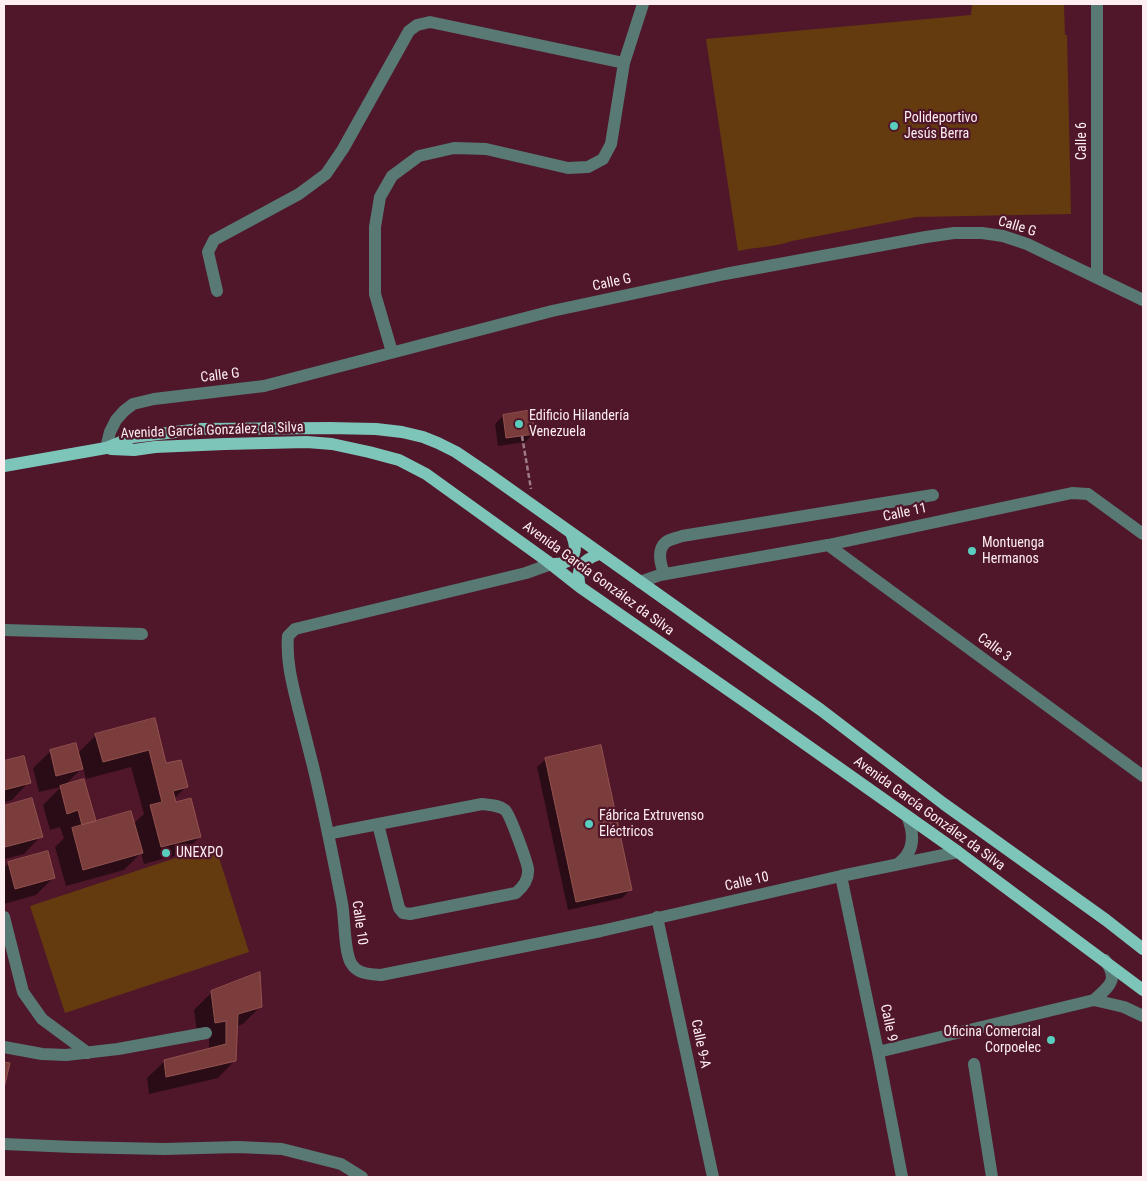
<!DOCTYPE html>
<meta charset="utf-8">
<style>
body{margin:0}
#map{position:relative;width:1147px;height:1181px;overflow:hidden;background:#50172a;font-family:"Roboto Condensed",sans-serif}
canvas{display:block}
.frame{position:absolute;inset:0;border:5px solid #fdeef1;pointer-events:none}
</style>
<div id="map">
<canvas width="1147" height="1181"></canvas>
<div class="frame"></div>
</div>
<script>
const g = document.querySelector('canvas').getContext('2d');
g.lineJoin = 'round';
function fillPath(path, color) { g.fillStyle = color; g.fill(path, 'evenodd'); }
function trace(path, color, width, dash) { g.strokeStyle = color; g.lineWidth = width; g.lineCap = dash ? 'butt' : 'round'; g.setLineDash(dash || []); g.stroke(path); }
function write(font, color, halo, rows, align = 'center') {
  g.font = font + ' "Roboto Condensed",sans-serif'; g.lineWidth = 4.5; g.setLineDash([]); g.textBaseline = 'middle'; g.strokeStyle = halo; g.fillStyle = color; for (const [text, x, y, turn = 0] of rows) {
    g.save(); g.translate(x, y); g.rotate((+turn || 0) * Math.PI / 180); g.textAlign = isNaN(turn) ? turn : align; if (halo) g.strokeText(text, 0, 0); g.fillText(text, 0, 0); g.restore();
  }
}
fillPath(new Path2D(`
 M972,4H1064L1065,35H1067L1071,214L916,217L792,241C775,247 756,247 738,251L706,39L971,15Z
 M215,845L249,952L65,1013L30,906Z`), '#633b0f');
fillPath(new Path2D(`
 M503,416L533,434L525,442L498,446L495,424Z
 M154,719L165,765L187,786L174,799L200,837L182,854L144,864L141,853L124,870L66,886L55,847L64,838L60,827L50,830L43,805L61,787L39,792L33,768L51,751L78,753L96,735ZM83,767L86,779L131,767L144,814L133,824L95,823L84,781L64,786Z
 M23,758L29,782L12,800L4,802V763Z
 M546,759L631,889L622,898L568,910L537,767Z
 M32,800L41,836L24,854L4,859V807Z
 M9,863L54,877L36,895L4,904V868Z
 M212,992L261,1006L243,1024L237,1026L235,1060L218,1078L149,1094L147,1078L165,1061L209,1049V1037L198,1040L194,1010Z`), '#0007');
const building = new Path2D(`
 M532,410L535,434L506,438L503,415Z
 M155,718L166,763L181,760L188,787L173,791L176,802L191,798L201,837L161,847L150,805L162,802L149,750L103,762L95,734Z
 M76,743L83,769L56,776L50,750Z
 M601,745L632,890L576,902L545,758Z
 M24,756L31,783L4,790V761Z
 M84,779L96,821L82,825L78,810L67,814L60,786Z
 M32,798L43,837L5,847L4,806Z
 M131,811L143,853L83,870L72,828Z
 M48,851L55,878L15,889L8,862Z
 M260,972L262,1007L238,1014L236,1061L166,1077L164,1060L226,1044V1021L215,1023L211,991Z
 M4,1062L10,1063L4,1088Z`);
fillPath(building, '#7b3d3b');
trace(building, '#93524f', 1);
trace(new Path2D(`
 M522,436L531,489`), '#a07b87', 2.5, [5, 2.5]);
trace(new Path2D(`
 M1097,4V277
 M217,291L208,252L214,240L299,194L326,174L343,149L409,31L417,25L430,22L624,63
 M392,352L375,294V227L380,197L392,176L419,156L454,148L486,149L568,168L588,167L603,159L611,144L624,63L643,4
 M106,448L110,432L116,420L124,411L133,404L154,399L264,386L552,311L725,274L926,237L954,233H982L1003,236L1027,244L1143,300
 M828,545L1143,776
 M551,564L526,573L295,629L288,636C286,660 292,683 298,707C303,727 308,746 313,766C324,811 333,857 342,903C345,919 344,951 351,963C357,974 369,974 381,975L601,931L841,876L958,852
 M664,574C661,565 656,550 666,542C670,539 677,538 682,536L933,495
 M640,582L660,575L828,545L1072,493L1088,494L1143,534
 M4,630L142,634
 M328,834L337,832L482,804C490,805 499,805 505,810C510,814 527,862 528,869C529,879 523,887 516,893L410,914L403,913L399,908L378,824
 M896,865C915,853 915,835 907,816
 M841,876L878,1052L902,1177
 M4,917L23,992L42,1019L88,1053
 M657,917L713,1177
 M1105,960C1119,981 1110,985 1094,1000L1124,1007L1143,1016
 M4,1047L42,1054L66,1055L118,1049L206,1033
 M878,1052L1094,1000
 M974,1064L992,1177
 M4,1144L73,1147L164,1149L238,1147L282,1149L341,1164L362,1177`), '#587974', 12);
trace(new Path2D(`
 M111,449L134,450L155,447L225,444L307,442L332,444L369,452L399,460L426,474L547,561L580,587L750,705L958,852L1143,990
 M4,466L106,448L133,437L201,429L329,428L376,429L402,432L423,437L438,443L456,452L487,473L821,710L944,804L1106,920L1143,949
 M551,564C573,565 580,553 571,533
 M580,587C575,568 583,560 599,554`), '#7dc4b9', 12);
for (const [x, y, r, color] of [
 [894,126,5,"#59cebe"],
 [519,424,5,"#59cebe"],
 [972,551,5,"#59cebe"],
 [589,824,5,"#59cebe"],
 [166,853,5,"#59cebe"],
 [1051,1040,5,"#59cebe"]
]) { const dot = new Path2D(); dot.arc(x, y, r, 0, 2 * Math.PI); g.fillStyle = color; g.fill(dot); trace(dot, '#50172a', 2); }
write('14px', '#fdeef1', '#50172a', [
 ["Polideportivo",904,118],
 ["Jesús Berra",904,134],
 ["Edificio Hilandería",529,416],
 ["Venezuela",529,432],
 ["Montuenga",982,543],
 ["Hermanos",982,559],
 ["Fábrica Extruvenso",599,816],
 ["Eléctricos",599,832],
 ["UNEXPO",176,853],
 ["Oficina Comercial",1041,1032,"right"],
 ["Corpoelec",1041,1048,"right"]
], 'left');
write('14px', '#fdeef1', '#50172a', [
 ["Calle 6",1082,141,-90],
 ["Calle G",1017,227,17],
 ["Calle G",612,283,-12],
 ["Calle G",220,376,-7],
 ["Avenida García González da Silva",212,431,-2],
 ["Calle 11",905,513,-12],
 ["Avenida García González da Silva",598,579,36],
 ["Calle 3",994,648,36],
 ["Avenida García González da Silva",929,814,36],
 ["Calle 10",747,882,-13],
 ["Calle 10",359,923,82],
 ["Calle 9",888,1023,78],
 ["Calle 9-A",700,1044,78]
]);
</script>
